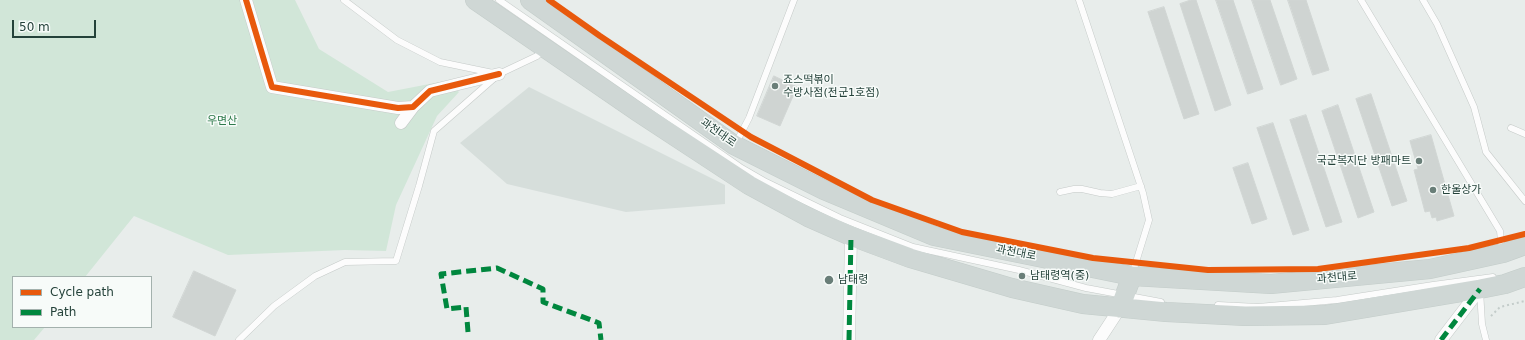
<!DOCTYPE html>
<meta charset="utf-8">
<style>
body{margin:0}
#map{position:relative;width:1525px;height:340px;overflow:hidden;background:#e8edeb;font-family:"DejaVu Sans",sans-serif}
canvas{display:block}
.legend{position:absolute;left:12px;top:276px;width:140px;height:52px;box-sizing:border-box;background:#f7fbf9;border:1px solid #a3b1ad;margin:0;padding:5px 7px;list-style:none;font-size:12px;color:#24423a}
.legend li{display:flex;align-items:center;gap:8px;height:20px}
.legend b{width:20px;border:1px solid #a3b1ad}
.scale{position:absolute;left:12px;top:20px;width:84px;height:18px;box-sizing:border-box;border:2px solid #24423a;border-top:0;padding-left:5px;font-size:12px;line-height:14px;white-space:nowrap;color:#24423a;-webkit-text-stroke:3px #f7fbf9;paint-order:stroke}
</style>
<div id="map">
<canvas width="1525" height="340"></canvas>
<ul class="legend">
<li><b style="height:5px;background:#e8590c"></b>Cycle path</li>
<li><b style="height:5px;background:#00873e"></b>Path</li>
</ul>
<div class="scale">50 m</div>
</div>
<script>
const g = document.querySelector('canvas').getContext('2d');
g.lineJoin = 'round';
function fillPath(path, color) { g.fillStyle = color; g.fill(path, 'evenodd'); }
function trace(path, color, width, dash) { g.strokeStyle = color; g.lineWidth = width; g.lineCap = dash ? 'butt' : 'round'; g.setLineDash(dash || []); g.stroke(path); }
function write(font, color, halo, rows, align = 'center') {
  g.font = font + ' "DejaVu Sans","Noto Sans KR",sans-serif'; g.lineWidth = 3; g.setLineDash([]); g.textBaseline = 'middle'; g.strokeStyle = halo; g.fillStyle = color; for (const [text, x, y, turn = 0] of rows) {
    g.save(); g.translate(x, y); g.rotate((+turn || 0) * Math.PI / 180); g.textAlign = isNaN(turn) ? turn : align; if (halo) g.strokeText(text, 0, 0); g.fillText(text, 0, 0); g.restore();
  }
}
fillPath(new Path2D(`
 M529,87L725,185V204L626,212L507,184L460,143Z`), '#d6dedb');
fillPath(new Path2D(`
 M0,0H295L319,49L388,92L445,81L459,92L437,116L396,205L386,251L345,250L228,255L134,216L85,277H13V327H45L34,340H0Z`), '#d1e6d8');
const building = new Path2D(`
 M1191,0H1196L1231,105L1215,111L1180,4Z
 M1216,0H1233L1263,89L1248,94Z
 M1252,0H1270L1297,79L1281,85Z
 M1288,0H1306L1329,70L1313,75Z
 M1164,7L1199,114L1184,119L1148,12Z
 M774,76L797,87L780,126L757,116Z
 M1371,94L1407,201L1392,206L1356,99Z
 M1338,105L1374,212L1358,218L1322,111Z
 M1306,115L1342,222L1326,227L1290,120Z
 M1273,123L1309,230L1293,235L1257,128Z
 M1431,135L1454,216L1437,221L1436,217L1432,218L1430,211L1425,212L1414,170L1418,169L1410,141Z
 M1248,163L1267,219L1252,224L1233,168Z
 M194,271L236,290L215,336L173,317Z`);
fillPath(building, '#cfd4d2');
trace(building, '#d1d6d4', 1);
const service = new Path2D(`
 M344,0L397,40L440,62L493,73
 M499,0L740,167L766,182L840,218L913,247L1019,270L1086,288L1161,302
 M1079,0L1143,193L1149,220L1132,275
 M1361,0L1500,231L1502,251
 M1423,0L1437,24L1474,107L1486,152L1525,201
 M1511,128L1525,134
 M736,143L749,118L794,0
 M1060,192L1074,189H1082L1100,193L1112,194L1141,186
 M1480,290L1482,324L1486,340
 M1218,305L1258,307L1337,300L1433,285L1493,277
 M239,340L274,306L315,276L345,262L396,261L419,186L434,131L499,74L537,56L543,49`);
const minor = new Path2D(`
 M246,0L272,87L398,108L413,107L430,91L499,74
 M401,123L413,107
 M849,340L851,236
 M1099,340L1120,308
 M1441,340L1480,289`);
const primary = new Path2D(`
 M475,0L638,112L749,185L808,217L851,236L910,258L1012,288L1083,304L1166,312L1245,316L1325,315L1480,289L1505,284L1525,277
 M530,0L734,145L824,190L934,236L1132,276L1271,284L1430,269L1503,253L1525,245
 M1120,308L1132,276`);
trace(service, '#c5cac8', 7);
trace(minor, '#c5cac8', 13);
trace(primary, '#c3ccc9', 20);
trace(new Path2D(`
 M1491,316L1500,307L1525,301`), '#c3ccca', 2, [2, 3]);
trace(service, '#fcfcfc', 6);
trace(minor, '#fcfcfc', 12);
trace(primary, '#cfd7d5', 19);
trace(new Path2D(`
 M468,332L466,307L447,309L441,274L497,268L543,289V302L599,323L601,340
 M849,340L851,236
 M1441,340L1480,289`), '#00873e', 5, [10, 5]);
trace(new Path2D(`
 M246,0L272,87L398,108L413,107L430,91L499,74
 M549,0L600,36L751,137L872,200L962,232L1093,258L1208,270L1318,269L1469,248L1525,234`), '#e8590c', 6);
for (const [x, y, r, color] of [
 [775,86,4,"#697e78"],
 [1419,161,4,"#697e78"],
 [1433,190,4,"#697e78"],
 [1022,276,4,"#697e78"],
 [829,280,5,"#697e78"]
]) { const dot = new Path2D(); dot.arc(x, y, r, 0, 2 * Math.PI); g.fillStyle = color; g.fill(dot); trace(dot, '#f7fbf9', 1.5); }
write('11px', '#24423a', '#f7fbf9', [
 ["죠스떡볶이",783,80],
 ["수방사점(전군1호점)",783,93],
 ["국군복지단 방패마트",1411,161,"right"],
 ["한울상가",1441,190],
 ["남태령역(중)",1030,276],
 ["남태령",838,280]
], 'left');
write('11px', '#2d7a4b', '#f7fbf9', [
 ["우면산",222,121]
]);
write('11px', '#24423a', '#f7fbf9', [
 ["과천대로",718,133,35],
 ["과천대로",1016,253,11],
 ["과천대로",1337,278,-5]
]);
</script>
